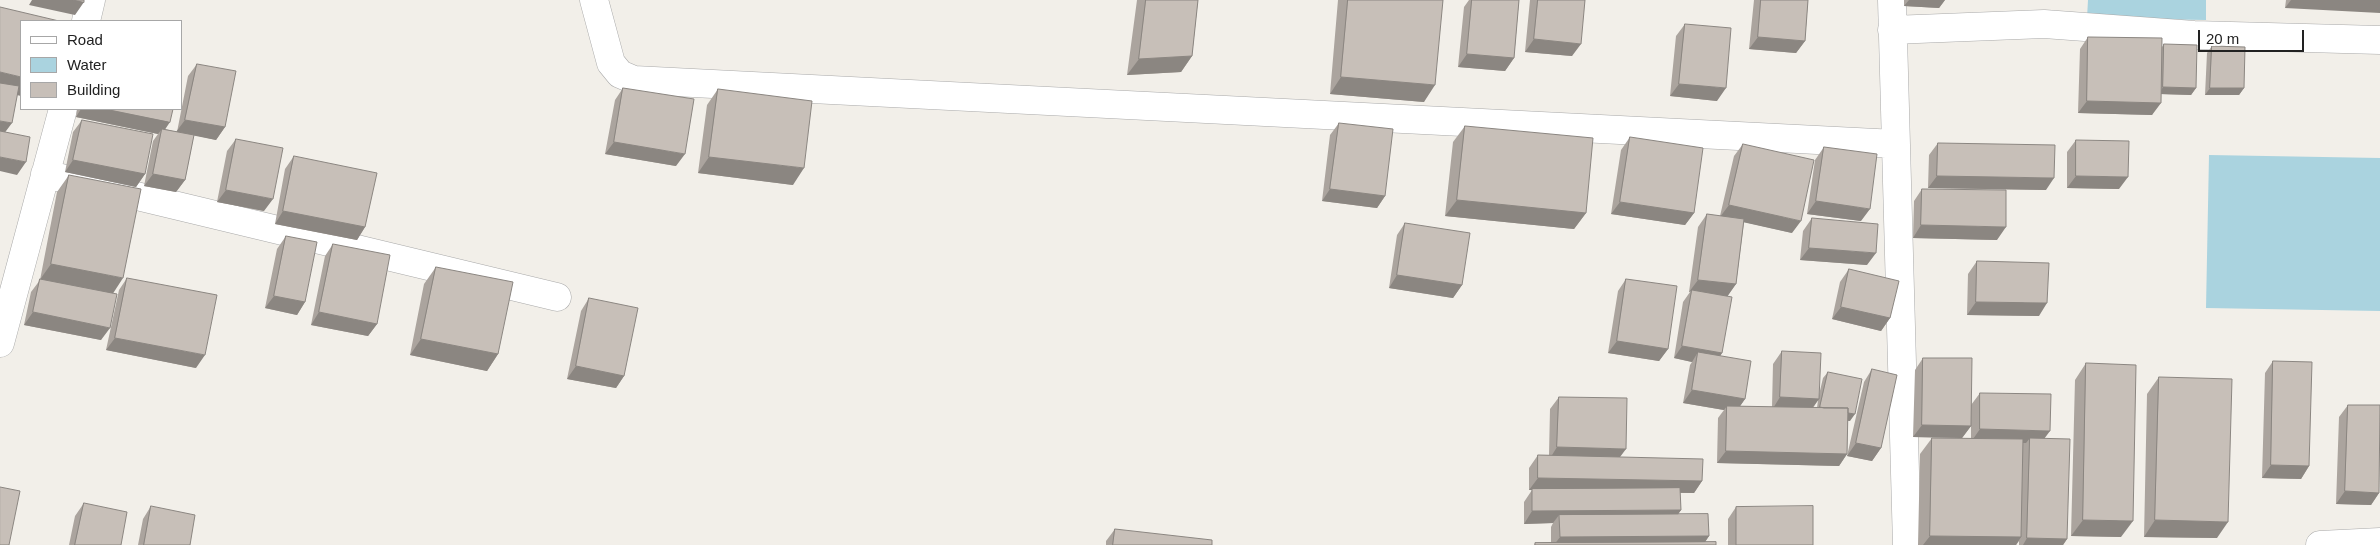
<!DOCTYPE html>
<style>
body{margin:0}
#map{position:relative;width:2380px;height:545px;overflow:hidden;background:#f2efe9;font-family:Helvetica,sans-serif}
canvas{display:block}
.legend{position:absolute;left:20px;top:20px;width:162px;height:90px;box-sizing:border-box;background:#fff;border:1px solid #a7a7a7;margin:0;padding:6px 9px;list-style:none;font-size:15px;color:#222}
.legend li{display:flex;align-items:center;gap:10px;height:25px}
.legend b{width:25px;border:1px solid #a7a7a7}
.scale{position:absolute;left:2198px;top:30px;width:106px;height:22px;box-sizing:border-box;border:2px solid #222;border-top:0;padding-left:6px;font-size:15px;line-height:18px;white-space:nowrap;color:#222;-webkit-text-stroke:4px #fff;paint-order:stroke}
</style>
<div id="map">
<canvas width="2380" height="545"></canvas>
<ul class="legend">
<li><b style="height:6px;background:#fff"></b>Road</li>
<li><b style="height:14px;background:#aad3df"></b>Water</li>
<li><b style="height:14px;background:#c7bfb8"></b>Building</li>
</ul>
<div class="scale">20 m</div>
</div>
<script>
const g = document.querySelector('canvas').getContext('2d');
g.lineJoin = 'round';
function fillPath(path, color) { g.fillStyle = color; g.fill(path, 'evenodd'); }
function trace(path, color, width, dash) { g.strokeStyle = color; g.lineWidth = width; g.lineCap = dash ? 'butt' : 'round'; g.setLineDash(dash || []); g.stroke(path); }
fillPath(new Path2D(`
 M2088,0H2206V20L2087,18Z
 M2209,155L2380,158V311L2206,308Z`), '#aad3df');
const street = new Path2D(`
 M594,0L611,63L620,74L634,80L1896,144
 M1892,0L1907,545
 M86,21L91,0
 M1892,30L2044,24L2194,35L2380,40
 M45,174L557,297
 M0,343L63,109
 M2320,545L2380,542`);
trace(street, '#a9a9a9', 29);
trace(street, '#fff', 28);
fillPath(new Path2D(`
 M1137,0H1198L1192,56L1181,72L1127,75Z
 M1338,0H1443L1424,102L1330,94Z
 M1469,0H1519L1514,58L1505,71L1458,67L1464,7Z
 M1530,0H1585L1572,56L1525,52Z
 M1754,0H1808L1805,41L1796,53L1749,49Z
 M1904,0H1945L1939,8L1904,6Z
 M2286,0H2380L2285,8Z
 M1685,24L1717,101L1670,96L1676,36Z
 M2088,37L2162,47L2164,44L2196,88L2191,95L2161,94L2152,115L2078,113L2080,49Z
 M2212,46L2244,88L2239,95H2205L2207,53Z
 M197,64L225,127L216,140L194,135L185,180L176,192L144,186L153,141L158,134L76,117L77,109H173L165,129L177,132L188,76Z
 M623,88L676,166L605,154L615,100Z
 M718,89L793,185L698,173L707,105Z
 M82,120L145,174L136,187L65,172L73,132Z
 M1339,123L1385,196L1377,208L1322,201L1330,135Z
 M1465,126L1586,213L1574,229L1445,216L1453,142Z
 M1630,137L1694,213L1685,225L1611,214L1621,150Z
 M236,139L264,211L217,202L227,151Z
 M2076,140L2119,189L2067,188V152Z
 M1938,143L2046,190L1928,188L1929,155Z
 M1743,144L1792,233L1744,222L1736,284L1727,296L1722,353L1720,356L1745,399L1740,406L1772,407L1773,364L1782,351L1819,395L1823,378L1828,372L1850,421H1848L1847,454L1839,466L1717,463L1718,418L1724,410L1683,403L1690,365L1692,362L1674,358L1683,302L1690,292H1689L1698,227L1707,214L1720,216L1734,156ZM1818,400L1817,408H1813Z
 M1824,147L1861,221L1807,214L1815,160Z
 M294,156L365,227L357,240L275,224L285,169Z
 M69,175L113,293L101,340L24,325L31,292L40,280L57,192Z
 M1922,189L1997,240L1913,238L1914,201Z
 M1812,218L1867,265L1800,260L1803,231Z
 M1405,223L1462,285L1453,298L1389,288L1397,235Z
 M286,236L305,302L297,315L265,308L277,249Z
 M333,244L377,324L368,336L311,325L325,256Z
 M1977,261L2039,316L1967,315L1968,274Z
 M436,267L498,354L487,371L410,355L424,284Z
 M1849,269L1890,318L1881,331L1832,319L1840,282Z
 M127,278L196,368L106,350L119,290Z
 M1626,279L1668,349L1659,361L1608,353L1618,291Z
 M589,298L624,376L616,388L567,379L581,311Z
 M1923,358L1971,426L1962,438L1913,437L1915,370Z
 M2273,361L2309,466L2301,479L2262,478L2265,373Z
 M2086,363L2121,537L2071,536L2075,380Z
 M1872,369L1881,448L1872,461L1847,456L1864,382Z
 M2159,377L2217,538L2144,537L2147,394Z
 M1980,393L2045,438L2067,539L2063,545H2019V541L2016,545H1918L1920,454L1932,438L1971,439V405Z
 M1559,397L1620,457L1702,481L1694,493H1680L1681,510L1678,514L1709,536L1705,542L1716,545H1534L1535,543H1551V527L1553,523L1524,524V502L1532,490H1529V468L1538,455H1549L1550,409Z
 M2348,405L2379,493L2371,505L2336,504L2339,417Z
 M84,503L121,545H69L75,516Z
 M151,506L190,545H138L143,519Z
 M1736,507L1813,545H1728V519Z
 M1115,529L1212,545H1106V541Z`), '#aba49e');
fillPath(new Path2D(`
 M32,0H73L84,2L75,15L29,5Z
 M1909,0H1945L1939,8L1904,6Z
 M2291,0H2380V13L2285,8Z
 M1758,37L1805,41L1796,53L1749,49Z
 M1534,39L1581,44L1572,56L1525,52Z
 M1467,54L1514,58L1505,71L1458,67Z
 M1192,56L1181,72L1127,75L1139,59Z
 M0,72L21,77V96L0,91Z
 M1341,77L1435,85L1424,102L1330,94Z
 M1679,84L1726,88L1717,101L1670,96Z
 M2163,87L2196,88L2191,95L2159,94Z
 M2210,88H2244L2239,95H2205Z
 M2087,101L2161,103L2152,115L2078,113Z
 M81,109H105L170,122L162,134V129L158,134L76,117Z
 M185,120L225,127L216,140L176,132Z
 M0,121L12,123L3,135H0Z
 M614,142L685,154L676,166L605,154Z
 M0,157L26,162L17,175L0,171Z
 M709,157L804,168L793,185L698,173Z
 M73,160L145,174L136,187L65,172Z
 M153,174L185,180L176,192L144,186Z
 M1937,176L2054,178L2046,190L1928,188Z
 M2076,176L2128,177L2119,189L2067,188Z
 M1330,189L1385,196L1377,208L1322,201Z
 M226,190L273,199L264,211L217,202Z
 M1457,200L1586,213L1574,229L1445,216Z
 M1816,201L1870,209L1861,221L1807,214Z
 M1620,202L1694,213L1685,225L1611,214Z
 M1729,205L1801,221L1792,233L1720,217Z
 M283,211L365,227L357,240L275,224Z
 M1921,225L2006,227L1997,240L1913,238Z
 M1809,248L1876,253L1867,265L1800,260Z
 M51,264L123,278L112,295L39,281Z
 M1397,275L1462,285L1453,298L1389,288Z
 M1698,280L1736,284L1727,297L1692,290L1689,292Z
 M274,296L305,302L297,315L265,308Z
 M1976,302L2047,303L2039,316L1967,315Z
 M1841,307L1890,318L1881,331L1832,319Z
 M33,312L110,328L101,340L24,325Z
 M319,312L377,324L368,336L311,325Z
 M115,338L205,355L196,368L106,350Z
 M421,339L498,354L487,371L410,355Z
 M1617,341L1668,349L1659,361L1608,353Z
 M1682,346L1722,353L1714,366L1698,352L1692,362L1674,358Z
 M576,366L624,376L616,388L567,379Z
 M1692,390L1745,399L1736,412L1727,406L1724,410L1683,403Z
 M1780,397L1819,399L1810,411L1772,410Z
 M1820,407L1855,414L1850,421L1815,414Z
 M1922,425L1971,426L1962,438L1913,437Z
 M1980,429L2050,431L2041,443L2030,438L2026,443L1971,442Z
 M1856,443L1881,448L1872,461L1847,456Z
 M1557,447L1626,449L1617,461L1549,460Z
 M1726,451L1847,454L1839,466L1717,463Z
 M2271,465L2309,466L2301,479L2262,478Z
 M1538,478L1702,481L1694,493L1529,490Z
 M2345,491L2379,493L2371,505L2336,504Z
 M1681,510L1672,523L1559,515L1553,523L1524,524L1532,511Z
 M2083,520L2133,521L2121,537L2071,536Z
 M2155,520L2228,522L2217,538L2144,537Z
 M1709,536L1703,545H1554L1560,537Z
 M1930,536L2021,537L2016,545H1923Z
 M2027,538L2067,539L2063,545H2023Z`), '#8b8681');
const building = new Path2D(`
 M73,0H84V2Z
 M1146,0H1198L1192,56L1139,59Z
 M1348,0H1443L1435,85L1341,77Z
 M1472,0H1519L1514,58L1467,54Z
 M1538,0H1585L1581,44L1534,39Z
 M1761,0H1808L1805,41L1758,37Z
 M0,7L59,21H21V77L0,72Z
 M1685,24L1731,28L1726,88L1679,84Z
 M2088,37L2162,38L2161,103L2087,101Z
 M2164,44L2197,45L2196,88L2163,87Z
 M2212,46L2245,47L2244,88H2210Z
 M197,64L236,71L225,127L185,120Z
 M0,83L19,86L12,123L0,121Z
 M623,88L694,99L685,154L614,142Z
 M718,89L812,101L804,168L709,157Z
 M105,109H173L170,122Z
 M82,120L153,134L145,174L73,160Z
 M1339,123L1393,129L1385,196L1330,189Z
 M1465,126L1593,138L1586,213L1457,200Z
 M162,129L194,135L185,180L153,174Z
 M0,131L30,137L26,162L0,157Z
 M1630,137L1703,148L1694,213L1620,202Z
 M236,139L283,148L273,199L226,190Z
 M2076,140L2129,141L2128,177L2076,176Z
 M1938,143L2055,145L2054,178L1937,176Z
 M1743,144L1814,160L1801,221L1729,205Z
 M1824,147L1877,154L1870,209L1816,201Z
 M294,156L377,173L365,227L283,211Z
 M69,175L141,189L123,278L51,264Z
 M1922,189L2006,190V227L1921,225Z
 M1707,214L1744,219L1736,284L1698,280Z
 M1812,218L1878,224L1876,253L1809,248Z
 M1405,223L1470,233L1462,285L1397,275Z
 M286,236L317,242L305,302L274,296Z
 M333,244L390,255L377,324L319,312Z
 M1977,261L2049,263L2047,303L1976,302Z
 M436,267L513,282L498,354L421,339Z
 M1849,269L1899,281L1890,318L1841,307Z
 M127,278L217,295L205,355L115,338Z
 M40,279L117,294L110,328L33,312Z
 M1626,279L1677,286L1668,349L1617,341Z
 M1692,290L1732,297L1722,353L1682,346Z
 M589,298L638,308L624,376L576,366Z
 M1782,351L1821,353L1819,399L1780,397Z
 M1698,352L1751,361L1745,399L1692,390Z
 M1923,358H1972L1971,426L1922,425Z
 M2273,361L2312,362L2309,466L2271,465Z
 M2086,363L2136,365L2133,521L2083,520Z
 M1872,369L1897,375L1881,448L1856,443Z
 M1828,372L1862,379L1855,414L1848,413V408H1824L1820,407Z
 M2159,377L2232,379L2228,522L2155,520Z
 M1980,393L2051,394L2050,431L1980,429Z
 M1559,397L1627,398L1626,449L1557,447Z
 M2348,405H2380L2379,493L2345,491Z
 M1727,406L1848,408L1847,454L1726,451Z
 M1932,438L2023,439L2021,537L1930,536Z
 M2030,438L2070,439L2067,539L2027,538Z
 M1538,455L1703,459L1702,481L1538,478Z
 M0,487L20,491L9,545H0Z
 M1680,488L1681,510L1532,511V489Z
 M84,503L127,512L121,545H75Z
 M151,506L195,515L190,545H144Z
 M1813,506V545H1736V507Z
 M1708,514L1709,536L1560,537L1559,515Z
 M1115,529L1212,540V545H1113Z
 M1716,542V545H1535V543Z`);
fillPath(building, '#c7bfb8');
trace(building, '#8b8681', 1);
</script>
